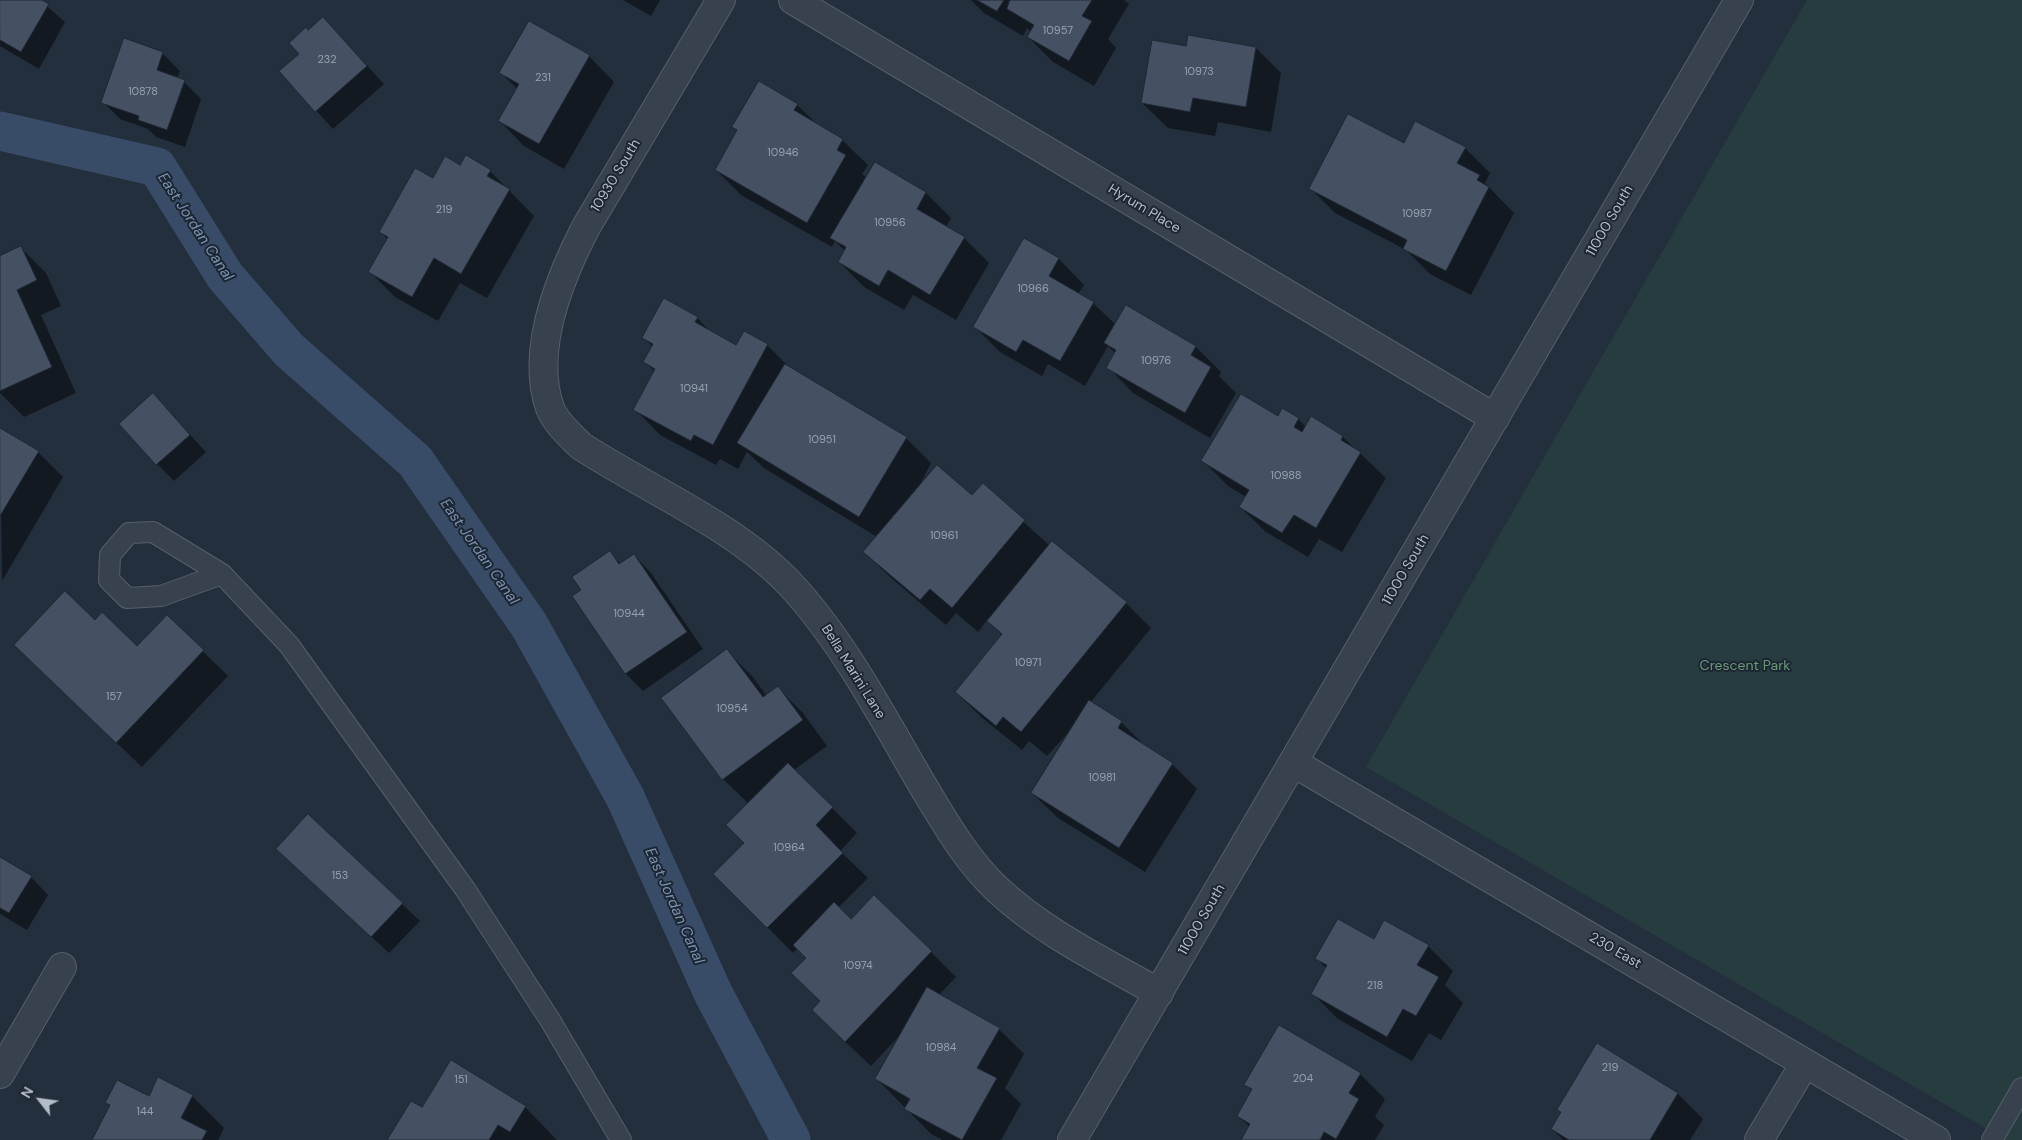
<!DOCTYPE html>
<style>
body{margin:0}
#map{position:relative;width:2022px;height:1140px;overflow:hidden;background:#242f3e;font-family:"DM Sans",sans-serif}
canvas{display:block}
.north{position:absolute;left:15px;top:1075px;width:50px;height:50px;-webkit-text-stroke:4px #1d2633;paint-order:stroke;rotate:300deg;font-size:14px;font-weight:700;line-height:20px;text-align:center;color:#b4bcc9}
.north::after{content:'';display:block;margin:auto;width:18px;height:22px;background:#b4bcc9;clip-path:polygon(50% 0,100% 100%,50% 72%,0 100%)}
</style>
<div id="map">
<canvas width="2022" height="1140"></canvas>
<div class="north">N</div>
</div>
<script>
const g = document.querySelector('canvas').getContext('2d');
g.lineJoin = 'round';
function fillPath(path, color) { g.fillStyle = color; g.fill(path, 'evenodd'); }
function trace(path, color, width, dash) { g.strokeStyle = color; g.lineWidth = width; g.lineCap = dash ? 'butt' : 'round'; g.setLineDash(dash || []); g.stroke(path); }
function write(font, color, halo, rows, align = 'center') {
  g.font = font + ' "DM Sans",sans-serif'; g.lineWidth = 4; g.setLineDash([]); g.textBaseline = 'middle'; g.strokeStyle = halo; g.fillStyle = color; for (const [text, x, y, turn = 0] of rows) {
    g.save(); g.translate(x, y); g.rotate((+turn || 0) * Math.PI / 180); g.textAlign = isNaN(turn) ? turn : align; if (halo) g.strokeText(text, 0, 0); g.fillText(text, 0, 0); g.restore();
  }
}
fillPath(new Path2D(`
 M1807,0H2022V1140H2006L1366,767Z`), '#263c3f');
fillPath(new Path2D(`
 M0,0H40L65,22L39,69L0,46Z
 M623,0H660L651,16Z
 M971,0H1124L1129,4L1108,39L1116,48L1094,86L1053,62L1028,37L1031,32L1027,28L1023,36L984,13Z
 M323,18L384,84L333,129L280,71L300,54L308,31Z
 M529,22L589,56L614,82L564,169L524,146L499,120L517,89L500,72Z
 M1187,47L1256,48L1281,73L1271,132L1218,122L1215,136L1168,128L1142,103Z
 M162,53L180,71L177,79L184,82L201,99L185,147L156,137L148,129L120,119L103,102Z
 M797,105L818,125L842,140L868,165L862,174L867,178L875,163L926,193L951,218L946,227L964,238L989,263L956,320L913,295L904,310L864,287L839,262L845,251L835,241L832,247L741,195L716,170L738,131L734,127Z
 M1405,145L1465,148L1490,173L1485,183L1514,213L1471,295L1430,274L1406,250L1335,213L1310,188Z
 M466,157L490,171L534,216L487,298L460,283L438,321L395,297L370,272L388,240L380,231L433,180L460,167Z
 M1024,240L1059,259L1084,285L1078,294L1093,303L1116,325L1126,307L1196,347L1221,372L1219,376L1236,393L1210,438L1133,393L1108,367L1116,354L1108,346L1085,386L1048,364L1042,376L1000,352L974,326Z
 M21,248L46,273L61,306L41,315L76,393L24,417L0,393V257Z
 M697,318L713,334L737,347L767,345L789,367L906,438L931,463L917,490L972,497L983,485L1050,546L1052,543L1126,603L1151,628L1090,703L1121,722L1146,747L1172,764L1197,789L1145,872L1058,818L1032,793L1076,724L1047,756L1029,741L1022,750L981,717L956,692L1002,635L987,620L978,632L956,613L946,625L890,577L864,552L877,537L764,468L747,452L738,469L720,459L716,465L660,435L635,409L655,372L645,362L653,347L644,338Z
 M153,395L206,452L174,481L157,464Z
 M1278,418L1298,419L1306,427L1311,418L1343,437L1386,478L1342,552L1319,539L1308,557L1266,532L1240,507L1246,497L1228,486L1203,461Z
 M0,430L38,452L63,477L2,581Z
 M609,552L621,564L634,555L651,573L703,649L643,691L626,674L574,597L583,591Z
 M167,616L228,676L142,767L40,670L95,622L137,648Z
 M727,651L752,676L767,696L778,688L803,713L827,746L794,770L857,833L840,851L868,878L838,908L851,921L931,952L956,977L939,995L999,1029L1024,1054L1005,1088L1021,1104L1001,1140H942L931,1134L877,1079L899,1036L871,1066L838,1035L808,958L798,948L793,953L715,874L746,843L749,804L723,779L663,699Z
 M308,816L420,921L389,953L295,866Z
 M0,858L31,877L48,895L27,930L0,914Z
 M1375,941L1428,946L1453,971L1445,985L1463,1003L1441,1040L1429,1033L1412,1061L1338,1019L1313,994L1327,969L1317,959Z
 M1597,1045L1678,1094L1703,1119L1690,1140H1563L1552,1129Z
 M1360,1074L1385,1099L1375,1117L1384,1125L1375,1140H1242L1250,1127L1238,1116L1253,1091L1246,1084Z
 M192,1096L224,1128L218,1140H93L110,1107L107,1103L149,1097Z
 M525,1107L557,1140H388L423,1109Z`), '#0007');
trace(new Path2D(`
 M0,131L157,167L225,276L289,350L415,461L529,625L625,797L713,993L791,1140`), '#394c67', 39);
const building = new Path2D(`
 M0,0H42L49,4L21,52L0,40Z
 M977,0H1004L997,11Z
 M1010,0H1092L1082,16L1092,21L1069,61L1027,37L1034,25L1007,9Z
 M323,17L367,66L315,112L279,71L299,54L289,43L306,27L308,30Z
 M529,21L590,55L539,144L498,121L519,84L499,73Z
 M1188,35L1256,47L1246,107L1193,98L1190,112L1141,103L1152,40L1186,46Z
 M124,38L163,52L157,70L185,80L167,130L138,120L139,116L101,103Z
 M759,81L798,104L794,110L843,139L837,150L846,155L807,223L715,170L737,130L732,127Z
 M1348,114L1404,143L1415,121L1466,147L1457,163L1480,175L1477,180L1489,187L1446,271L1403,249L1407,240L1309,189Z
 M466,155L491,170L487,176L510,189L461,274L434,258L412,297L368,272L388,237L379,232L415,168L433,178L445,156L460,165Z
 M875,162L926,192L917,209L965,237L930,295L888,270L879,286L838,262L846,247L830,238Z
 M1024,238L1059,258L1049,276L1094,302L1060,361L1023,340L1016,352L973,327Z
 M21,246L37,280L17,290L52,367L0,391V256Z
 M664,298L698,317L695,322L736,345L744,331L768,344L713,445L694,435L691,441L633,410L655,369L643,362L653,344L642,338Z
 M1126,305L1196,346L1191,355L1211,367L1185,413L1106,368L1116,350L1104,343Z
 M785,364L907,437L859,517L737,443Z
 M153,393L190,435L156,465L119,424Z
 M1241,394L1278,416L1282,408L1299,418L1294,427L1302,432L1311,416L1343,436L1341,440L1361,452L1316,528L1294,515L1282,533L1239,507L1249,490L1201,461Z
 M0,428L39,451L0,516Z
 M937,465L972,495L983,483L1025,520L952,608L930,589L920,600L863,552Z
 M1052,541L1127,602L1021,732L1003,717L996,726L955,692L1002,634L987,621Z
 M610,551L619,564L634,554L687,632L625,674L572,596L581,590L572,577Z
 M65,591L95,620L102,612L137,646L167,615L204,650L116,743L14,645Z
 M727,649L763,697L778,686L803,720L722,780L661,698Z
 M1089,700L1122,721L1118,728L1173,763L1119,848L1031,793Z
 M788,763L833,807L816,825L843,853L767,928L713,874L744,843L726,825Z
 M308,814L403,903L371,937L276,849Z
 M0,857L32,876L9,913L0,908Z
 M874,895L932,951L845,1042L812,1010L820,1001L791,973L806,958L793,945L834,902L851,919Z
 M1338,919L1374,939L1384,920L1429,945L1417,965L1439,977L1416,1016L1403,1009L1387,1037L1311,994L1327,965L1315,959Z
 M927,987L1000,1028L977,1068L997,1078L962,1140L904,1109L910,1099L875,1079Z
 M1279,1025L1361,1073L1349,1093L1359,1099L1336,1139L1324,1132L1320,1140H1241L1250,1124L1237,1116L1252,1089L1244,1085Z
 M1597,1043L1678,1093L1650,1140H1569L1551,1129L1561,1112L1557,1110Z
 M451,1060L526,1106L510,1132L498,1125L489,1140H387L411,1101L422,1107Z
 M158,1077L193,1095L181,1118L207,1131L202,1140H92L110,1105L105,1103L117,1080L149,1096Z`);
fillPath(building, '#455162');
trace(building, '#1f2835', 1);
const service = new Path2D(`
 M222,574L153,532L129,533L110,555L109,580L127,598L161,596L222,574L289,645L465,889L550,1020L621,1140
 M1992,1140L2022,1088`);
const minor = new Path2D(`
 M721,0L586,227C560,277 530,351 550,408C556,423 570,435 581,446C647,489 735,526 789,583C844,641 885,722 926,791C947,826 968,862 998,890C1044,933 1105,962 1159,993
 M793,0L1495,418
 M1294,763L1936,1140
 M0,1074L62,967
 M1759,1140L1805,1063`);
const tertiary = new Path2D(`
 M1072,1140L1739,0`);
trace(service, '#565f6c', 22);
trace(minor, '#565f6c', 30);
trace(tertiary, '#565f6c', 30);
trace(service, '#38414e', 20);
trace(minor, '#38414e', 28);
trace(tertiary, '#38414e', 28);
write('11px', '#98a1af', null, [
 ["10957",1058,31],
 ["232",327,60],
 ["10973",1199,72],
 ["231",543,78],
 ["10878",143,92],
 ["10946",783,153],
 ["219",444,210],
 ["10987",1417,214],
 ["10956",890,223],
 ["10966",1033,289],
 ["10976",1156,361],
 ["10941",694,389],
 ["10951",822,440],
 ["10988",1286,476],
 ["10961",944,536],
 ["10944",629,614],
 ["10971",1028,663],
 ["157",114,697],
 ["10954",732,709],
 ["10981",1102,778],
 ["10964",789,848],
 ["153",340,876],
 ["10974",858,966],
 ["218",1375,986],
 ["10984",941,1048],
 ["219",1610,1068],
 ["204",1303,1079],
 ["151",461,1080],
 ["144",145,1112]
]);
write('14px', '#b4bcc9', '#1d2633', [
 ["10930 South",616,176,-59],
 ["Hyrum Place",1144,209,31],
 ["11000 South",1610,221,-60],
 ["11000 South",1406,570,-60],
 ["Bella Marini Lane",853,672,58],
 ["11000 South",1202,920,-60],
 ["230 East",1615,951,30]
]);
write('14px', '#6b9a76', '#1d2633', [
 ["Crescent Park",1745,666]
]);
write('italic 15px', '#7c92b1', '#1d2633', [
 ["East Jordan Canal",195,227,57],
 ["East Jordan Canal",479,552,55],
 ["East Jordan Canal",674,906,66]
]);
</script>
